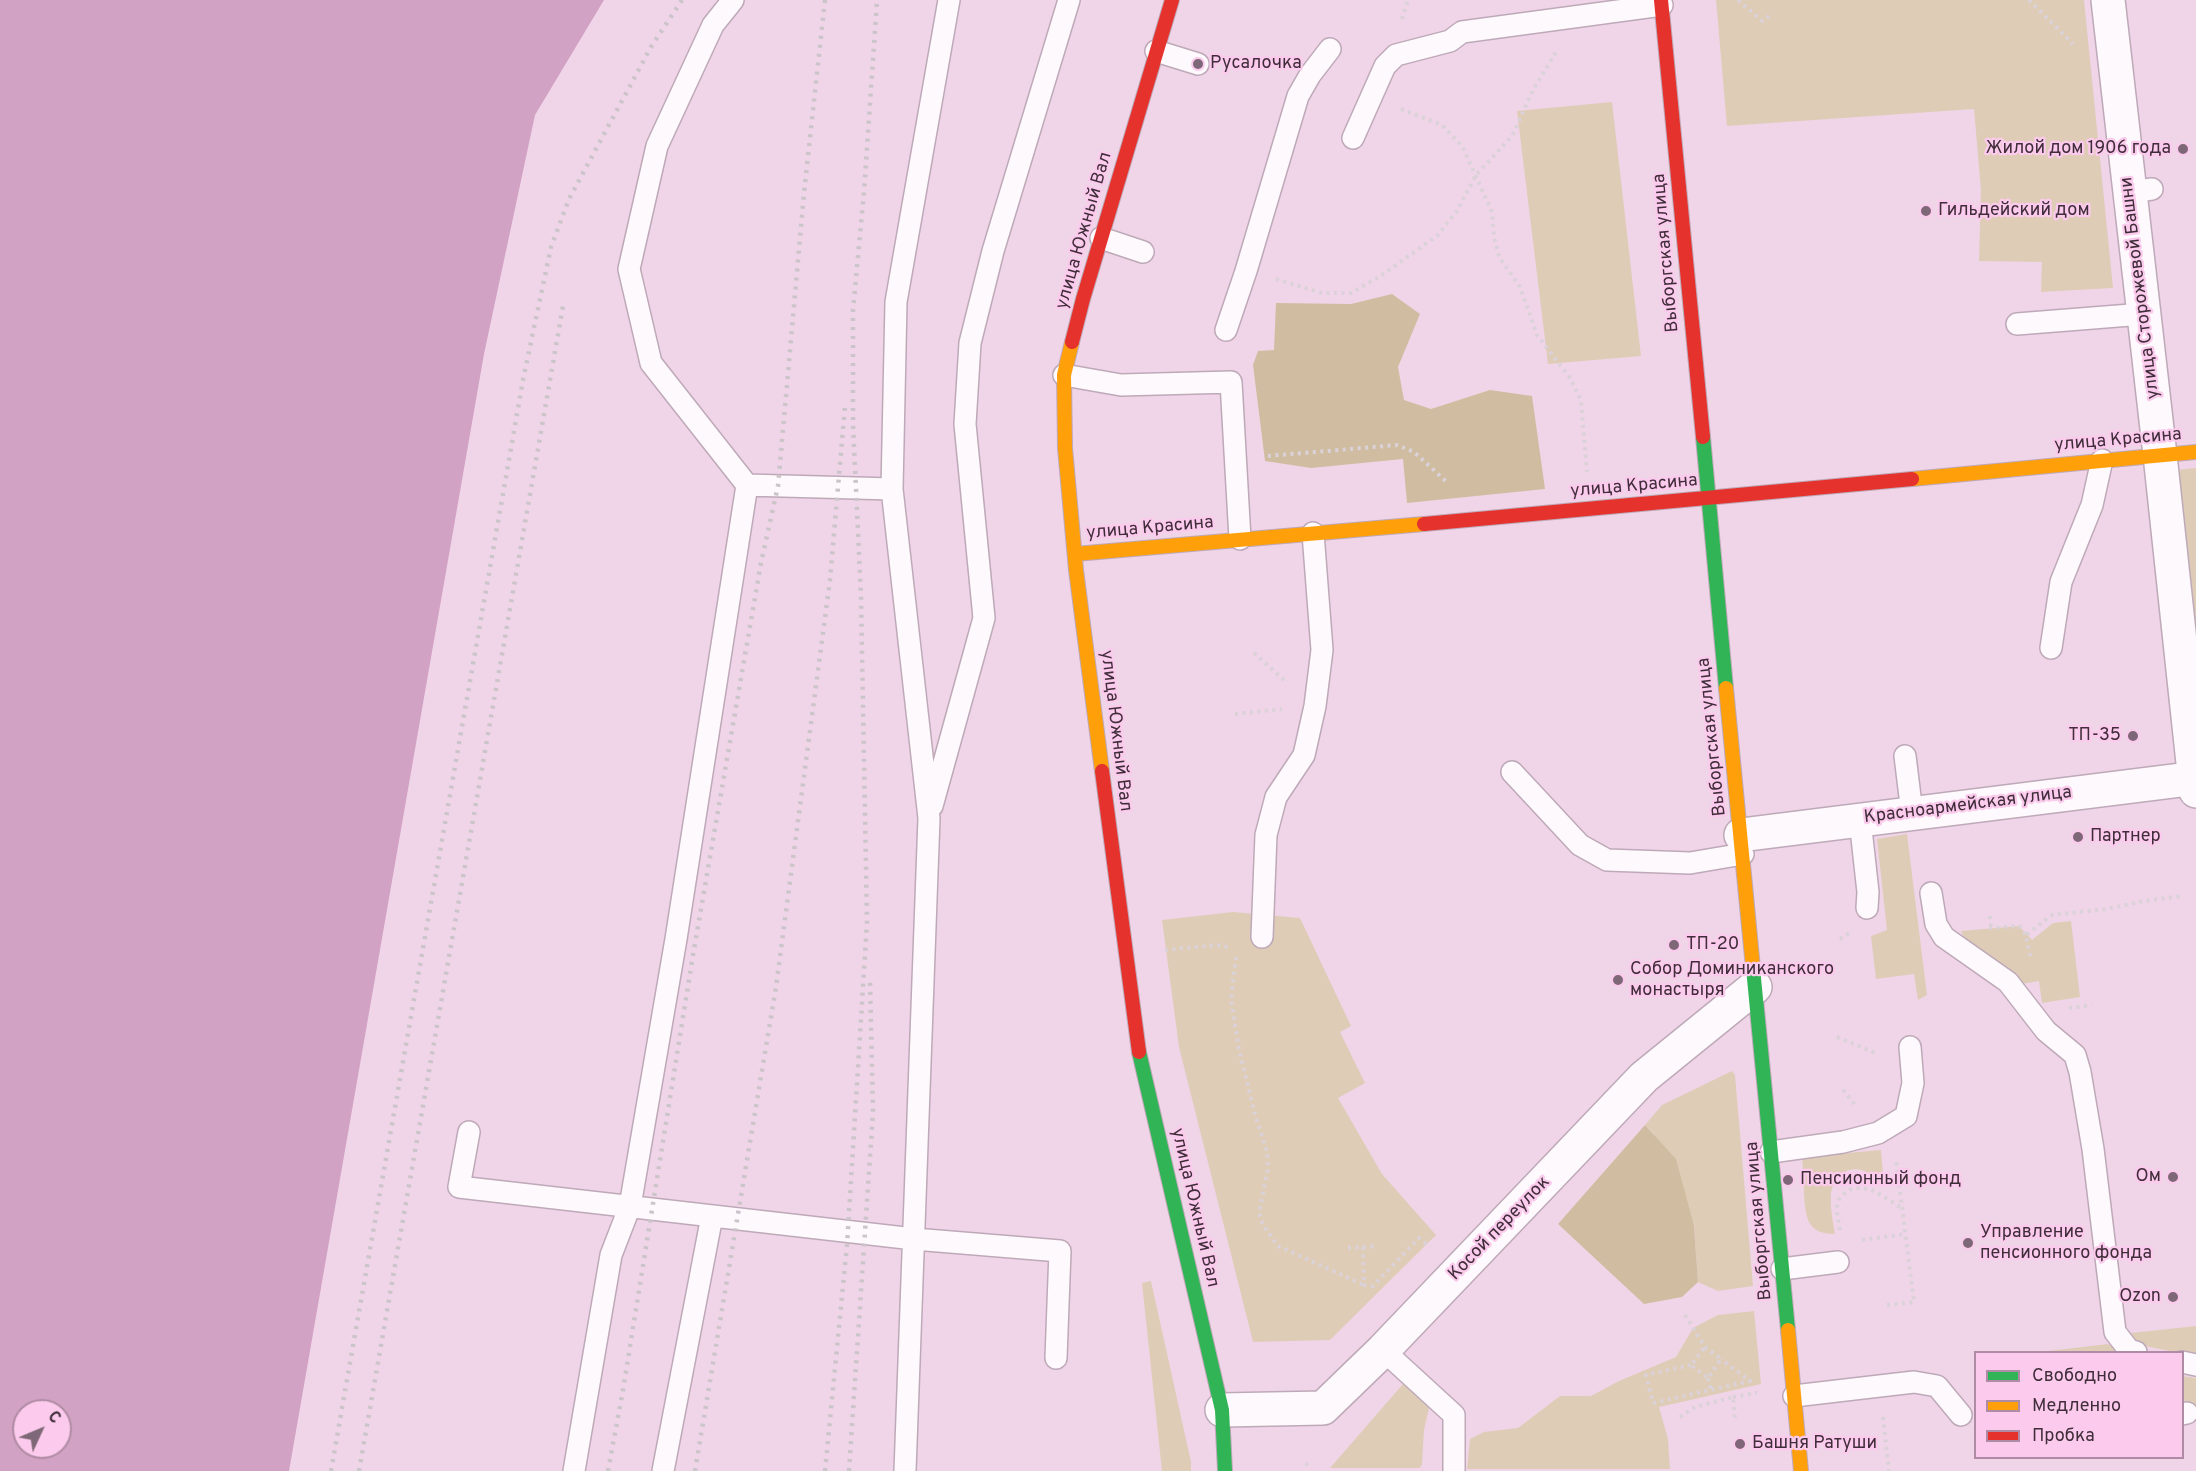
<!DOCTYPE html>
<meta charset="utf-8">
<style>
body{margin:0}
#map{position:relative;width:2196px;height:1471px;overflow:hidden;background:#f0d5e8;font-family:Overpass,sans-serif}
canvas{display:block}
.legend{position:absolute;left:1974px;top:1351px;width:210px;height:108px;box-sizing:border-box;background:#fbcaec;border:2px solid #b08ba5;margin:0;padding:8px 10px;list-style:none;font-size:18px;color:#402d3a}
.legend li{display:flex;align-items:center;gap:12px;height:30px}
.legend b{width:30px;border:2px solid #b08ba5}
.north{position:absolute;left:12px;top:1399px;width:60px;height:60px;box-sizing:border-box;background:#fbcaec;border:2px solid #b08ba5;border-radius:50%;rotate:46deg;font-size:16px;font-weight:700;line-height:24px;text-align:center;color:#402d3a}
.north::after{content:'';display:block;margin:auto;width:21px;height:27px;background:#7e6877;clip-path:polygon(50% 0,100% 100%,50% 72%,0 100%)}
</style>
<div id="map">
<canvas width="2196" height="1471"></canvas>
<ul class="legend">
<li><b style="height:8px;background:#30b455"></b>Свободно</li>
<li><b style="height:8px;background:#ff9f0a"></b>Медленно</li>
<li><b style="height:8px;background:#e5322d"></b>Пробка</li>
</ul>
<div class="north">С</div>
</div>
<script>
const g = document.querySelector('canvas').getContext('2d');
g.lineJoin = 'round';
function fillPath(path, color) { g.fillStyle = color; g.fill(path, 'evenodd'); }
function trace(path, color, width, dash) { g.strokeStyle = color; g.lineWidth = width; g.lineCap = dash ? 'butt' : 'round'; g.setLineDash(dash || []); g.stroke(path); }
function write(font, color, halo, rows, align = 'center') {
  g.font = font + ' Overpass,sans-serif'; g.lineWidth = 4.5; g.setLineDash([]); g.textBaseline = 'middle'; g.strokeStyle = halo; g.fillStyle = color; for (const [text, x, y, turn = 0] of rows) {
    g.save(); g.translate(x, y); g.rotate((+turn || 0) * Math.PI / 180); g.textAlign = isNaN(turn) ? turn : align; if (halo) g.strokeText(text, 0, 0); g.fillText(text, 0, 0); g.restore();
  }
}
fillPath(new Path2D(`
 M1716,0H2084L2113,288L2041,292L2042,262L1979,261L1981,190L1974,109L1727,126Z
 M1612,102L1641,356L1548,364L1517,111Z
 M2196,468V634L2177,470Z
 M1907,834L1927,995L1918,1000L1914,974L1876,979L1871,936L1887,930L1877,839Z
 M1233,912L1300,918L1351,1026L1340,1032L1365,1083L1338,1098L1382,1174L1436,1235L1330,1340L1253,1342L1179,1047L1162,920Z
 M2071,921L2080,997L2042,1003L2039,981L2021,984L1966,941L1961,931L2019,926L2032,940L2053,923Z
 M1732,1071L1735,1075L1753,1286L1718,1291L1698,1282L1694,1226L1653,1133L1645,1125L1662,1105Z
 M1881,1150L1884,1185C1870,1172 1853,1161 1838,1178C1834,1183 1831,1189 1831,1195C1830,1208 1833,1221 1835,1234C1807,1234 1806,1218 1804,1195C1804,1183 1803,1170 1802,1157Z
 M1151,1281L1191,1462V1471H1162L1142,1283Z
 M1754,1311L1761,1384L1659,1407L1668,1439L1670,1469H1467L1470,1439L1484,1432L1518,1428L1560,1396H1591L1619,1381L1676,1357L1693,1328L1718,1315Z
 M2196,1326V1356L2139,1345L2131,1333Z
 M2108,1344L2119,1352H2039Z
 M2182,1376L2196,1378V1407L2183,1400Z
 M1403,1384L1429,1408L1424,1430L1422,1464L1420,1468H1330Z`), '#dfccb7');
fillPath(new Path2D(`
 M1392,294L1420,314L1398,367L1404,400L1431,409L1490,390L1532,396L1545,489L1407,503L1403,459L1311,468L1265,461L1253,365L1258,351L1274,350L1276,303L1351,304Z
 M1645,1125L1676,1159L1694,1226L1698,1282L1682,1297L1644,1304L1558,1224Z`), '#d0bda1');
fillPath(new Path2D(`
 M0,0H604L535,115L484,354L289,1471H0ZM24,1411H60V1447H24Z`), '#d2a2c4');
const lane = new Path2D(`
 M733,0L713,25L657,146L629,269L651,363L747,485
 M1156,51L1198,64
 M1353,138L1385,66L1396,55L1450,41L1462,32L1662,5
 M2130,192L2152,189
 M1101,238L1143,252
 M2017,324L2143,314
 M1226,330L1246,271L1298,96L1310,75L1330,49
 M1064,375L1121,385L1231,382L1240,539
 M2051,648L2061,582L2092,505L2102,460
 M1905,756L1912,813
 M1512,772L1580,845L1607,860L1690,863L1743,854
 M932,806L984,618L965,424L970,343L993,251L1069,0
 M1860,820L1868,892L1867,908
 M1931,893L1936,924L1944,937L2008,982L2046,1031L2075,1055L2080,1072L2093,1149L2115,1332L2129,1350L2136,1352
 M1262,937L1266,835L1276,797L1304,755L1315,706L1322,650L1313,533
 M469,1132L459,1187L914,1239L1060,1251L1056,1358
 M1771,1152L1843,1142L1878,1133L1906,1116L1913,1083L1910,1047
 M1782,1269L1838,1262
 M1383,1350L1454,1415V1471
 M2182,1362L2196,1365
 M1794,1396L1914,1382L1937,1386L1961,1415
 M2182,1414L2187,1413
 M574,1471L611,1255L630,1206L676,939L747,485L892,489
 M663,1471L712,1216
 M905,1471L929,818L892,489L896,302L949,0`);
const street = new Path2D(`
 M2108,0L2160,455L2196,791
 M1741,835L2196,778
 M1222,1410L1323,1408L1383,1350L1644,1077L1755,987`);
const fast = new Path2D(`
 M1703,437L1726,688
 M1753,968L1788,1330
 M1139,1052L1222,1410L1225,1471`);
const slow = new Path2D(`
 M1072,342L1064,375L1065,448L1076,570L1102,771
 M1912,479L2196,452
 M1075,554L1424,524
 M1726,688L1753,968
 M1788,1330L1801,1471`);
const jam = new Path2D(`
 M1661,0L1703,437
 M1072,342L1083,299L1172,0
 M1424,524L1912,479
 M1102,771L1139,1052`);
trace(lane, '#bea9b8', 24);
trace(street, '#bea9b8', 36);
trace(fast, '#bea9b8', 16);
trace(slow, '#bea9b8', 16);
trace(jam, '#bea9b8', 16);
trace(new Path2D(`
 M1738,0L1762,21L1771,15
 M2029,0L2073,44
 M1402,19L1408,0
 M1401,109L1442,125L1462,146L1492,212L1494,237L1499,257L1520,287L1537,335L1570,378L1581,400L1587,472
 M1276,279L1322,293H1351L1379,277L1437,236L1457,211L1476,175L1512,136L1533,90L1556,52
 M1268,456L1397,445L1414,452L1448,483
 M1254,653L1284,680
 M1235,714L1282,709
 M1990,916L1991,928
 M1989,928L2019,926L2026,935
 M1840,939L1849,933
 M1165,950L1217,945L1232,948
 M2030,956L2026,935L2052,915L2107,909L2144,901L2182,896
 M1236,957L1231,999L1239,1050L1256,1118L1267,1151L1268,1168L1259,1213L1263,1225L1278,1246L1364,1285
 M2069,1008L2092,1005
 M1837,1037L1871,1051L1877,1055
 M1843,1090L1856,1106
 M1840,1230C1839,1222 1836,1213 1837,1206C1838,1201 1840,1197 1844,1194C1862,1177 1886,1199 1903,1209
 M1862,1240L1906,1234
 M1363,1247L1364,1285L1373,1286L1419,1238L1430,1247
 M1348,1248L1377,1246
 M1887,1305L1914,1302L1896,1160
 M1685,1315L1705,1347L1721,1359L1708,1378L1691,1365L1705,1347
 M1691,1365L1646,1375L1653,1403L1750,1381L1721,1359
 M1708,1378L1711,1390
 M1733,1397L1757,1393
 M1680,1417L1695,1407L1733,1397L1735,1419
 M1883,1417L1889,1471
 M1306,1463L1309,1468`), '#dad2d8', 4, [3, 4.5]);
trace(lane, '#fdf9fc', 21);
trace(street, '#fdf9fc', 33);
trace(fast, '#30b455', 14);
trace(slow, '#ff9f0a', 14);
trace(jam, '#e5322d', 14);
trace(new Path2D(`
 M331,1471L523,380L551,247L569,199L651,47L682,0
 M359,1471L563,306
 M608,1471L623,1390L693,955L761,563L778,486L804,193L825,0
 M695,1471L776,987L830,580L845,406
 M825,1471L847,1245L867,922L861,597L853,423V310L864,192L877,1
 M849,1471L873,1112L870,980`), '#cbc4c9', 4.5, [3, 6]);
for (const [x, y, r, color] of [
 [1198,64,6,"#7e6877"],
 [2183,149,6,"#7e6877"],
 [1926,211,6,"#7e6877"],
 [2133,736,6,"#7e6877"],
 [2078,837,6,"#7e6877"],
 [1674,945,6,"#7e6877"],
 [1618,980,6,"#7e6877"],
 [2173,1177,6,"#7e6877"],
 [1788,1180,6,"#7e6877"],
 [1968,1243,6,"#7e6877"],
 [2173,1297,6,"#7e6877"],
 [1740,1444,6,"#7e6877"]
]) { const dot = new Path2D(); dot.arc(x, y, r, 0, 2 * Math.PI); g.fillStyle = color; g.fill(dot); trace(dot, '#fbcaec', 2); }
write('18px', '#402d3a', '#fbcaec', [
 ["Русалочка",1210,64],
 ["Жилой дом 1906 года",2171,149,"right"],
 ["Гильдейский дом",1938,211],
 ["ТП-35",2121,736,"right"],
 ["Партнер",2090,837],
 ["ТП-20",1686,945],
 ["Собор Доминиканского",1630,970],
 ["монастыря",1630,991],
 ["Ом",2161,1177,"right"],
 ["Пенсионный фонд",1800,1180],
 ["Управление",1980,1233],
 ["пенсионного фонда",1980,1254],
 ["Ozon",2161,1297,"right"],
 ["Башня Ратуши",1752,1444]
], 'left');
write('18px', '#402d3a', '#fbcaec', [
 ["улица Южный Вал",1085,231,-74],
 ["Выборгская улица",1667,253,-95],
 ["улица Сторожевой Башни",2141,288,-97],
 ["улица Красина",2118,441,-5],
 ["улица Красина",1634,487,-5],
 ["улица Красина",1150,529,-5],
 ["улица Южный Вал",1115,731,83],
 ["Выборгская улица",1713,737,-96],
 ["Красноармейская улица",1968,806,-7],
 ["улица Южный Вал",1194,1208,77],
 ["Выборгская улица",1760,1221,-95],
 ["Косой переулок",1500,1229,-46]
]);
</script>
